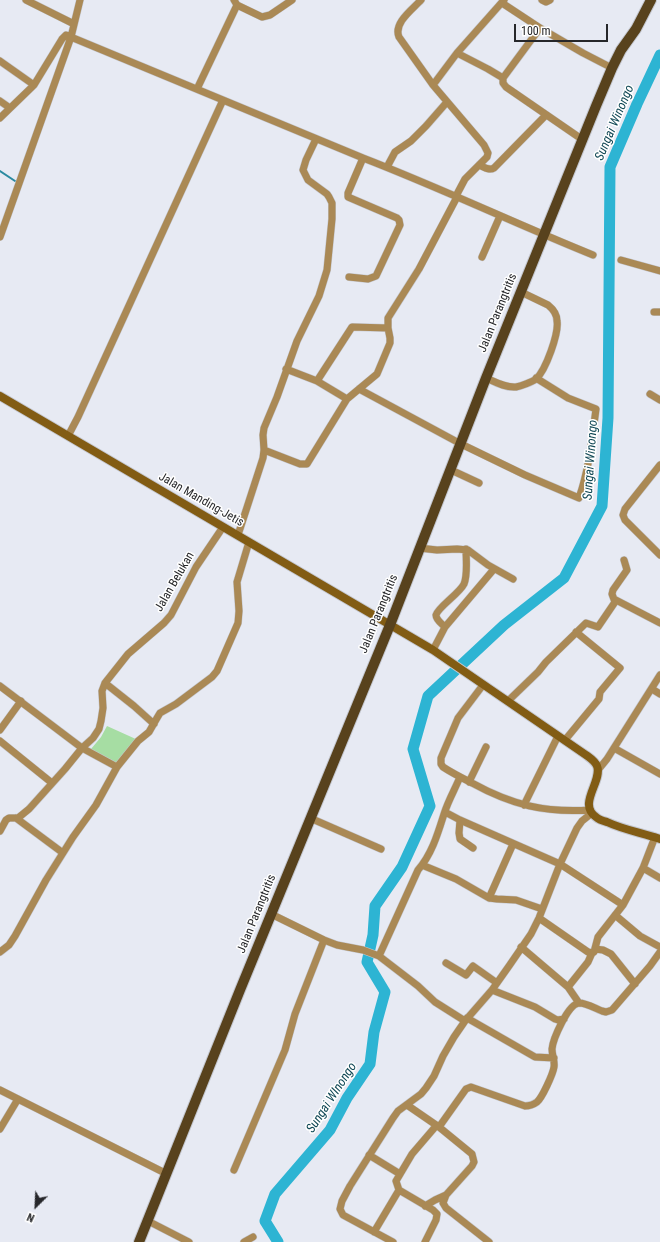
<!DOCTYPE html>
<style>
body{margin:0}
#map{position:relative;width:660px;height:1242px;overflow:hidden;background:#e7eaf3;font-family:"Roboto Condensed",sans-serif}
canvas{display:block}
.north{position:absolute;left:16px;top:1186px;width:40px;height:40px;-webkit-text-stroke:3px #fff;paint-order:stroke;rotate:204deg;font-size:11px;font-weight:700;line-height:16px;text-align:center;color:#26272a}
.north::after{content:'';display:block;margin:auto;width:14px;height:18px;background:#26272a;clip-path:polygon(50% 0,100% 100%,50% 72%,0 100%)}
.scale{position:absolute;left:514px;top:24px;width:94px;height:18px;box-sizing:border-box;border:2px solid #26272a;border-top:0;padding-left:5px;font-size:12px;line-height:14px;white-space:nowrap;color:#26272a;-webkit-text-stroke:3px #fff;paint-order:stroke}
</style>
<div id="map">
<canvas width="660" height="1242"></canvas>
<div class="north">N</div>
<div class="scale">100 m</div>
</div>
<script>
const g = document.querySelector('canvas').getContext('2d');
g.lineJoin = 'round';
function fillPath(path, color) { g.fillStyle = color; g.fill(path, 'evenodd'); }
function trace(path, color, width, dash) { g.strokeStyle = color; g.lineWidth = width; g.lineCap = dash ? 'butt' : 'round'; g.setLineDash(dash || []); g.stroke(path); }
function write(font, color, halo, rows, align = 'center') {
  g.font = font + ' "Roboto Condensed",sans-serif'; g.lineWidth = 3; g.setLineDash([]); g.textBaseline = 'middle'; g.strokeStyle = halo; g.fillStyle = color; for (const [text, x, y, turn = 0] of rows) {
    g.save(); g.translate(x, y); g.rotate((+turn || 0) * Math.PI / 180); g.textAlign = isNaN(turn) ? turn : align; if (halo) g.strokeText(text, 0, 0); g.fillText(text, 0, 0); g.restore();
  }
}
fillPath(new Path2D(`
 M107,726L138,740L117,765L91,749L101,737Z`), '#a6dda3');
trace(new Path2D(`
 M0,171L15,181`), '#2b8aa0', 2);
trace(new Path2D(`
 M278,1242L265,1221L275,1194L330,1130L347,1098L370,1064L374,1032L385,992L367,962L373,935L375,906L402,867L430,806L413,749L428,696L504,625L564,578L602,506L608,418L610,167L637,104L660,55`), '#2db4d3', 11);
const minor = new Path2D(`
 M26,0L74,24
 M421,0C413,9 393,23 399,37L433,85L484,145L488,153L487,157L465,179L456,196
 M542,0L546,2L550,0
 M502,3L540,28
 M237,5L262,17L270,15L292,0
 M457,53L488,69L503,78
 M0,61L34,85
 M433,85L457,53L504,0
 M197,89L237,5L234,0
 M0,101L10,108
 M0,118L34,85L62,39L66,35L363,158C441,188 516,224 593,255
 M583,140L506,87L503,83V78L540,28L583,53L612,68
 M479,165C484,167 489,171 494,168L546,115
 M387,167L395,152L411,141L426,126L447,102
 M0,237L71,37L80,0
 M482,257L500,216
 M621,260L660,271
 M349,277L368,279L376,276L400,225L399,220L397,218L348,197V193L363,158
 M654,312H660
 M286,369L317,381L347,399
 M486,378C495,382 506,388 516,387C521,386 532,382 536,379C546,370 559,333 557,321C557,314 553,309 548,305L521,292
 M317,381L352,327L388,328
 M359,389L461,444L525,475L579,498C589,470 592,439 596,409L568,398L536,378
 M650,394L660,400
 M68,436L78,417L223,100
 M264,450L300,464H307L347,399L377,374L390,343V338L388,328V318L419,269L457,197
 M660,465L625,509L623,515L625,520L660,555
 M451,470L479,483
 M238,535L263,458L264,450L263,435L264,428L277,397L297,341L319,296L327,270L332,219V203L329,197L327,194L308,180L303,170L306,160L316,139
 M419,548L437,550L457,549L468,550L488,565L513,579
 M614,599L660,623
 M445,627L494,569
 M433,650L445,627C442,624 436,620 436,615C438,607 459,594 464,584C468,574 466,560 466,549
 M105,683L134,706L154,724
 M483,685L458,718L441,758V764L443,767C452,773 462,778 472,783C512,805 545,813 590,810
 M0,686L82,748L117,767
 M652,689L660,694
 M508,701L538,672L546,662L586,623L598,627L615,602L612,594L613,590L627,570L624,560
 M0,730L21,701
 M565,740L599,699L600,692L620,668L576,632
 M0,741L52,783
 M614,748L660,774
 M598,770L607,759L660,675
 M469,782L486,747
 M524,805L558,736
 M445,812L460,820L560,864L623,905
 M16,818L63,853
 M310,818L381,849
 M460,820L459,833L460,839L473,848
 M0,831L6,820L9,818H18L29,809L65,769L82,748L93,738L99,729L101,721L103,708L102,691L105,683L128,654L164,623L171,615L196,567L223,527
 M422,865L456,879L489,898L497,899L516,900L542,909
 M643,868L660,878
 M489,898L513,844
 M271,914L324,940L337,945L363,950L379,956L418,986L435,1002L465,1021
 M615,915L640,936L660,947
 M539,918L588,952L592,953L594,952L598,937L623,905L643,868L655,837
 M521,947L568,987
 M595,949L603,950L611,954L635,984
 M0,952L9,945L15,936L46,880L73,837L96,805L117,767L138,741L149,732L157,718L160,713L176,704L212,677L217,671L238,623L239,611L237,582L249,542
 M379,956L418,870C432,854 438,833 444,814C448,801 455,789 460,777
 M446,963L466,975L473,966L497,983
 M492,990L535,1007L555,1019L558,1020L564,1019
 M579,1003L568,987L588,962L592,953
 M467,1018L535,1057L554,1058
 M0,1090L167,1174
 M407,1105L439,1127L472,1154L474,1162L472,1166L446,1195L443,1203L446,1208L489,1242
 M439,1127L466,1089L471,1087L525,1106C530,1106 533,1105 537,1102C542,1098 553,1074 554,1067C555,1061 552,1055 552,1049C553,1039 568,1004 579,1003C587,1003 596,1009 602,1011L606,1012L612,1010L650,966L660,952
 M0,1129L18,1099
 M369,1155L400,1174
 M234,1170L285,1050L295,1014L324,940
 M425,1206L435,1200L446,1195
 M148,1221L189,1242
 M374,1232L399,1190
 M244,1242L253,1237
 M393,1242L343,1215L340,1209L342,1201L350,1186L393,1118L398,1111L421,1094L426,1088L434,1076L443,1056L454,1037L465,1021L492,990L509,966L531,934L539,918L560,864L577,828L582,821L592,813
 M425,1242L436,1220L437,1214L433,1210L399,1190L396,1181L412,1154L436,1126`);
const secondary = new Path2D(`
 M0,396L433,650L586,755C590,758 595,761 597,766C603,781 577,804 596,817C599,820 603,821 607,822C624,830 643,833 660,839`);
const primary = new Path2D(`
 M139,1242L240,990L390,625L486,378L596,106L612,68L621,50L636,29L651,0`);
trace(minor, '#c4c7cf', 8);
trace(secondary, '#c4c7cf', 10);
trace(primary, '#c4c7cf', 12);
trace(minor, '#aa8955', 7);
trace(secondary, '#825c14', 8);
trace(primary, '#58421d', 10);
write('12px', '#26272a', '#fff', [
 ["Jalan Parangtritis",498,313,-68],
 ["Jalan Manding-Jetis",201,500,30],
 ["Jalan Belukan",175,582,-60],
 ["Jalan Parangtritis",379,614,-68],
 ["Jalan Parangtritis",257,914,-68]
]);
write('italic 13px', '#114855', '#fff', [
 ["Sungai Winongo",615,123,-67],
 ["Sungai Winongo",591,460,-86],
 ["Sungai WInongo",332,1098,-57]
]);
</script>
